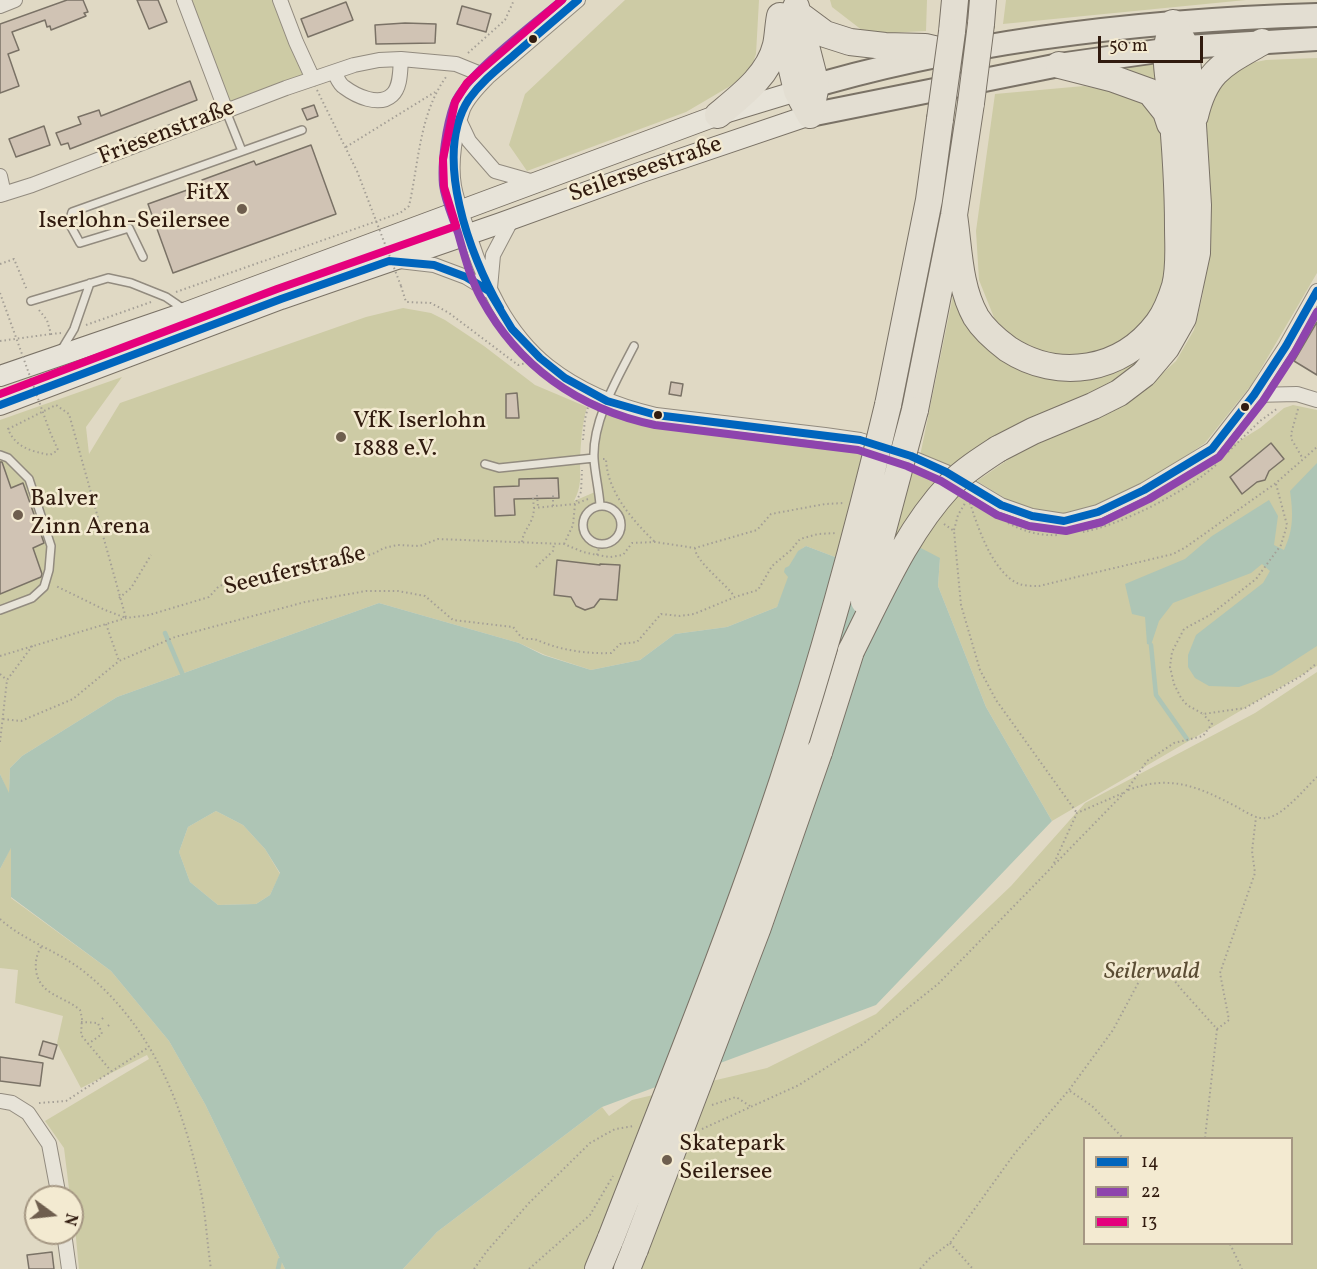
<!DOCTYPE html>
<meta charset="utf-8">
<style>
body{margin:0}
#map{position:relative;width:1317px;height:1269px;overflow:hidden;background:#e0d9c4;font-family:Vollkorn,serif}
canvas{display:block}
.legend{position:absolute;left:1083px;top:1137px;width:210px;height:108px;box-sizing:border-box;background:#f3ead1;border:2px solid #a59783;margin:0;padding:8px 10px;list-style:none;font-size:18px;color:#311b0f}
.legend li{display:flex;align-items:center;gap:12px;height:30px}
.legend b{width:30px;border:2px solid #a59783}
.north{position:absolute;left:24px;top:1185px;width:60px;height:60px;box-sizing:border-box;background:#f3ead1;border:2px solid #a59783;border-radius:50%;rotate:105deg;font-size:16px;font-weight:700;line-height:24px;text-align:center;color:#311b0f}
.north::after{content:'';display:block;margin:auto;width:21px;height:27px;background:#6e5e4e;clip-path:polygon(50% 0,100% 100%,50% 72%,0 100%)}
.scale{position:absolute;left:1098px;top:36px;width:105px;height:27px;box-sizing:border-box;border:3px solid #311b0f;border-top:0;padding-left:8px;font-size:18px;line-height:21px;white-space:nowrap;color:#311b0f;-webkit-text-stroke:4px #f3ead1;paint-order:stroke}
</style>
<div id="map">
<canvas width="1317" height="1269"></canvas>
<ul class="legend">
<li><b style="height:8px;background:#0065bd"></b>14</li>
<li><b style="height:8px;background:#8e44ad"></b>22</li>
<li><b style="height:8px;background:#e5007d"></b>13</li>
</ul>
<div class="north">N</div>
<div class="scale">50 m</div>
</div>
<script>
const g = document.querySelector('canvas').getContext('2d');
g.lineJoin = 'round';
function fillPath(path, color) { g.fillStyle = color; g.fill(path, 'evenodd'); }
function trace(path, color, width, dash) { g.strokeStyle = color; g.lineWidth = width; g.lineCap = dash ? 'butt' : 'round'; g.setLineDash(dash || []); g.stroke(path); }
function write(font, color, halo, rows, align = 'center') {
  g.font = font + ' Vollkorn,serif'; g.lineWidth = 5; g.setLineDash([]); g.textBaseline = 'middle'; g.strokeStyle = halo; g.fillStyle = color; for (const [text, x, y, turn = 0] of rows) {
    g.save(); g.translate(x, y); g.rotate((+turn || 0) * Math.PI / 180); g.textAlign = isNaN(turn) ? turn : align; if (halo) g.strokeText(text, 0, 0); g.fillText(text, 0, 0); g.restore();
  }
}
fillPath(new Path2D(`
 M189,0H278L307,77L227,107Z
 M625,0H759L756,54L749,75L686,112L527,171L509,145L525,94Z
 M830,0H927L926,31L867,34L832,7Z
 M1006,0H1246L1003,24Z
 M1317,58V273L1252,384L1205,443L1149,481L1098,506L1066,514L1038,511L1008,500L977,481L1022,450L1105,415L1143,391L1176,361L1194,330L1202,298L1209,254L1205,135L1206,108L1217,83L1236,66L1266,60Z
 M1159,63L1165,92L1114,68Z
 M1084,86L1119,93L1146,105L1165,138L1168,277L1157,308L1117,348L1086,357L1052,354L1022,344L995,320L979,280L976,231L995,94Z
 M958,271L959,294L1038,369L1148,347L1139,371L954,472L920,456Z
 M403,308L431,313L445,320L484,346L535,385L587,407C582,424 581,442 580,459C580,476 582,486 574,501L602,489L596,461L597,450L608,404L857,442L908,458L1031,519L1097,517L1174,481L1260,428L1284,408L1293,405L1317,410V666L1052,821L986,707L938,586L940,558L843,560L806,546C792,554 792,565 788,579C785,589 781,598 777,607L727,627L675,634L640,660L591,670L545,655L519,643L379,603L117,697L22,756L10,768L9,795L0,774V420L122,377L86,427L89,454L120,403L366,317Z
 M1317,672V1269H403L437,1232L602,1107L609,1116L632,1100L767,1068L876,1014L1011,886L1085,803L1255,713ZM1084,1138H1292V1244H1084Z
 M216,811L243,825L265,849L280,874L270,895L256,904L218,905L190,882L179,852L188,827Z
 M11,847V898L111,971L169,1041L205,1104L285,1269H79L72,1197H70L64,1148L45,1121L149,1059L147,1055L81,1088L57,1043L63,1016L15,1003L18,970L0,968V869Z`), '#cdcba5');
fillPath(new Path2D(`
 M1317,463V646L1272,675L1239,687L1209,686L1195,678L1188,667V655L1196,635L1263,583L1270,571L1262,564L1251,573L1173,603L1159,621L1151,645L1147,644L1145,617L1132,614L1125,584L1185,559L1212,536L1269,500L1278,516L1274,545L1284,550C1294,529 1293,513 1290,491Z
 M892,533L940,558L938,586L986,707L1052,821L876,1005L602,1107L437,1232L403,1269H285L205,1104L169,1041L111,971L11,897V848L0,869V774L9,793L10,768L22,756L117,697L379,603L519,643L543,655L591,670L640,660L675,634L727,627L777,607L788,577L784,572L785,568L789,566L798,551L806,546L843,560ZM216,811L243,825L265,849L280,873L270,895L256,904L218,905L190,882L179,852L188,827Z`), '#aec5b5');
trace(new Path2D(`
 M165,633L182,673
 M1151,645L1156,695L1187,739
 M278,1269L280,1260`), '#aec5b5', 4.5);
const building = new Path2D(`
 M67,0H83L88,12L84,13L86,16L51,30L50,26L47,27L45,20L12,32L19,50L8,54L19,86L0,93V24Z
 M137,0H158L167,22L149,29Z
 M346,2L353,20L308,37L301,19Z
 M462,6L491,14L486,32L457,24Z
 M405,23L436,24L435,43L376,44L375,25Z
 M190,81L197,100L70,149L68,143L61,145L56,133L81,124L78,117L99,110L101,116Z
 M314,105L318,116L307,120L302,109Z
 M44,126L50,145L16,157L9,139Z
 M311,145L336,214L173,273L148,204L204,184L202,180L254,161L256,165Z
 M1317,322V375L1294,361Z
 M671,382L683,384L681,396L669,394Z
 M517,393L519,418H506V394Z
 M1271,443L1284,459L1269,471L1265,480L1257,482L1242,494L1230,477Z
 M0,462H2L11,488L23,483L44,543L33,548L42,574L41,577L0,594Z
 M558,478L559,498L514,499L515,515L495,516L494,487L519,486V479Z
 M557,560L600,565V564L620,565L617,600L600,599L594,607L585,610L576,606L571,597L554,595Z
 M43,1041L57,1045L53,1059L39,1055Z
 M0,1057L43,1063L40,1086L0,1081Z
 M52,1252L54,1269H29L27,1255Z`);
fillPath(building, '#d0c3b4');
trace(building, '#7a7266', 1.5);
const service = new Path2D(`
 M226,111L242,151
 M143,257L129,228L80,243L69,223L72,212L302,130
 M31,301L108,278L131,283L166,297L185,310
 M62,349L74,329L90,283
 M0,455L8,458L29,479L51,546L49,570L44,587L32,598L0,610
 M485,464L499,468L594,458
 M600,505C599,490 595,474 594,459C592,421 617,379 634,346
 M583 525a19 19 0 1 1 38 0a19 19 0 1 1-38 0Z`);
const minor = new Path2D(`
 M184,0L226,111
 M280,0L296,42L313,79
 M578,0L488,77C479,86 468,97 463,109C455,132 450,162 454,186C457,203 464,219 469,235C485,284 506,332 548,366C580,391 616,406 656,415L825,435L860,440L882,447
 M0,6L15,0
 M334,72C337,77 339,84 344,87C356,96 379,107 392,95C401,87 400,70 401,59
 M460,122L469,141L495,171L534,182
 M0,176L4,194
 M0,195L32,185L286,88L354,65L379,60L401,59L456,64L488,77
 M399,261L434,265L466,277L489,291
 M490,288L493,255L512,219
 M1254,395L1297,394L1317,400
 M900,453L946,472L1001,505L1032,516L1064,521L1098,512L1144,490L1212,449L1254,395L1286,346L1317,291
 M0,1101L12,1103L28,1113L49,1144L59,1197
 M64,1233L69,1269`);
const secondary = new Path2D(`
 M0,376L187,312L718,115L797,91
 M0,405L281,299L501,223L642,172L810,115`);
const primary = new Path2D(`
 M800,90C966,40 1144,20 1317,15
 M810,115L1059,65L1186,47L1317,39`);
const motorway = new Path2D(`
 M796,7L816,85L810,115
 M798,14L825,34L850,42L885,46L925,47L951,53
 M981,24L983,0
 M782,27L797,91L810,115
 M952,32L955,0
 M1059,65L1114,79L1150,92L1166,112L1170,124
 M718,115C741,96 769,75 776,45C778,36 778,26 780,16
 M1195,116C1206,70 1224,64 1262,42
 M954,215C959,249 959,287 976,317C984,330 996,340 1008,349C1059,382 1122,371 1158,323C1166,312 1171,299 1175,286C1180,267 1178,246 1178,227C1178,184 1175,142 1171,99C1170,84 1165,65 1167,49C1167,41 1171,31 1173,23
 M888,405L929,200L940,119
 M915,410L954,215L971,103
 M998,449L1033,431L1093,406L1119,393L1144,374L1166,348L1183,318L1197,253L1198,205L1193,125L1186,47L1173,23
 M819,752L851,651
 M598,1269L611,1238
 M627,1269L635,1249`);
trace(service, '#928b7f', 10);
trace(minor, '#928b7f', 16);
trace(secondary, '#7a7266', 22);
trace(primary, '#7a7266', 26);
trace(motorway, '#7a7266', 28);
trace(new Path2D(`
 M468,53L505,20L514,0
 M317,90L357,171
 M346,147L435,92
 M0,264L14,259L27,290
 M401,286L406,302L431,303L449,313L518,365L526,363
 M176,292L400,213L409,206C419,162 419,115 446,77
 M39,310L47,320L51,334L61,333
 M86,325L151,302
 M0,341L51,334
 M1298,409L1291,434L1292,440L1303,459
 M50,432L58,450L50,455C31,451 16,448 8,429L56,405L69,414L126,618L105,610L56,586
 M583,440L585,419L588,407
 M1228,452L1260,421L1278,408
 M603,459H606C607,491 632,520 655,542
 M1276,484L1287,525L1281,545L1256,579L1210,615L1184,629L1172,652L1170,667L1174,684L1181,698L1187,705L1203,714L1245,708L1303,675L1317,663
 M537,495L538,507
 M533,498L534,508
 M970,503C978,528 993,573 1019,584C1025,586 1033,586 1039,586L1173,554L1186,547L1276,483L1317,447
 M553,506V494
 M1008,523C1025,532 1040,536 1059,535
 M944,524L954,531L961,605L980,670L996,700L1077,813
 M954,530L958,515L967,500
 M1083,532C1121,525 1190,490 1218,463
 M522,542C524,527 533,526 534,508L575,504L588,499
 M564,544L573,525L575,504L581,492L582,470
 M695,548C695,561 725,583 734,596
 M597,555L600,545
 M536,567L553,551L554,543
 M119,598L131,588L151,555
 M106,624L119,661
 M0,656L126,618L149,615L209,597L219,586L313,563L330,567L375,553L384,548L397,545L420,546L438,539L564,544L583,552L597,555L610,557L623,555L632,543L655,542L695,548L757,530L771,514L825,504L844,503
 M0,674L7,680
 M3,719L21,721L73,699L119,661L175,637L305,602L366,591H398L425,596L453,620L513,627C516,630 519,636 523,638C527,640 533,638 537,640C560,650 585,654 611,653L620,644L637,642L661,614L680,616L694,614L735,597L758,590L772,566L791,550L800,539L818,534L837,533
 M0,742L7,680L33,645
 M1128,790C1171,774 1199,787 1237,807C1246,812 1257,820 1267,818C1284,815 1305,788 1317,777
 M1054,863L1077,813L1123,793
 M0,919C24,941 56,950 82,970C151,1024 185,1107 201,1192C206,1217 207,1243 211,1269
 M41,947C37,954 35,961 36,970C39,995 64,996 80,1010L82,1018L81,1035L111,1071
 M102,1019L105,1016
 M81,1022L98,1023L102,1034L88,1044
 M108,1026L111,1023
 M1070,1091L1092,1106L1123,1138
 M39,1103L66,1101L149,1047
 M712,1105L736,1097L750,1106
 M702,1129L799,1085L863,1044L938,984L1126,791L1147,761L1174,743L1203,736L1212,724L1203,714
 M1205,1138L1217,1029
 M950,1243L973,1269
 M1230,1244L1242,1269
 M474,1269L487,1251L529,1203L590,1143L615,1129L634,1126
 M529,1269L590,1215L613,1176
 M920,1269L930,1258L950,1243L1015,1153L1069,1090L1113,1030L1143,974L1167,971L1181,989L1217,1029L1229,1020L1220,973L1255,873L1252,851L1256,817`), '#a49f96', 2, [1.5, 3]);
trace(service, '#e7e3d8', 7);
trace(minor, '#e7e3d8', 14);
trace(secondary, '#e7e3d8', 20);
trace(primary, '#e3ded2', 22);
trace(motorway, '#e3ded2', 26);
const motorwayBridge = new Path2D(`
 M971,103L981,24
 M940,119L952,32
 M864,601L915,410
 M851,651C880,594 906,532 950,485C964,471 981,460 998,449
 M611,1238C670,1086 732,934 783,780C824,656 858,531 888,405
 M635,1249L758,927L819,752`);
trace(motorwayBridge, '#7a7266', 28, []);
trace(new Path2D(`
 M357,171L401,286
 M0,293L50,432`), '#a49f96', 2, [1.5, 3]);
trace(motorwayBridge, '#e3ded2', 26);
trace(new Path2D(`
 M500,308C470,256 432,155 469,99C482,81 499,68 515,54C536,36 557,18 578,0
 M0,405L281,299L389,261L434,265L466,277L489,291L512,329L540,358L565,378L607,401L656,415L860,440L911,456L946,472L1001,505L1032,516L1064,521L1098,512L1144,490L1212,449L1254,395L1286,346L1317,291`), '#0065bd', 8);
trace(new Path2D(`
 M562,0C536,22 465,75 454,104C446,126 441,162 443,185C445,201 453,218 458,233C464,254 470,278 481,298C518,366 578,409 655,425L858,450L907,466L941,481L997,515L1029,526L1066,531L1102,522L1149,499L1219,457L1263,401L1295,352L1317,312`), '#8e44ad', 8);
trace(new Path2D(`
 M0,394L277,289L456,226L444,187L443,159L455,102L467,83L481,70L562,0`), '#e5007d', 8);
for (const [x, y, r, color] of [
 [533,39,5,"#311b0f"],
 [242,209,6,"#6e5e4e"],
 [1245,407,5,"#311b0f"],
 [658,415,5,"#311b0f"],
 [341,437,6,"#6e5e4e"],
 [18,515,6,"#6e5e4e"],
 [667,1160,6,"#6e5e4e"]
]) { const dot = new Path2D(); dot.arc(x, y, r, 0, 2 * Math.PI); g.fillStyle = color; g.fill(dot); trace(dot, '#f3ead1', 2); }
write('24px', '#311b0f', '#f3ead1', [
 ["Friesenstraße",167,134,-21],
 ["Seilerseestraße",646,171,-19],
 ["Seeuferstraße",295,572,-14]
]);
write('24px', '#311b0f', '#f3ead1', [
 ["FitX",230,195,"right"],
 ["Iserlohn-Seilersee",230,223,"right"],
 ["VfK Iserlohn",353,423],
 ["1888 e.V.",353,451],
 ["Balver",30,501],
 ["Zinn Arena",30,529],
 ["Skatepark",679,1146],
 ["Seilersee",679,1174]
], 'left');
write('italic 24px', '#5b4d34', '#f3ead1', [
 ["Seilerwald",1152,974]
]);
</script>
